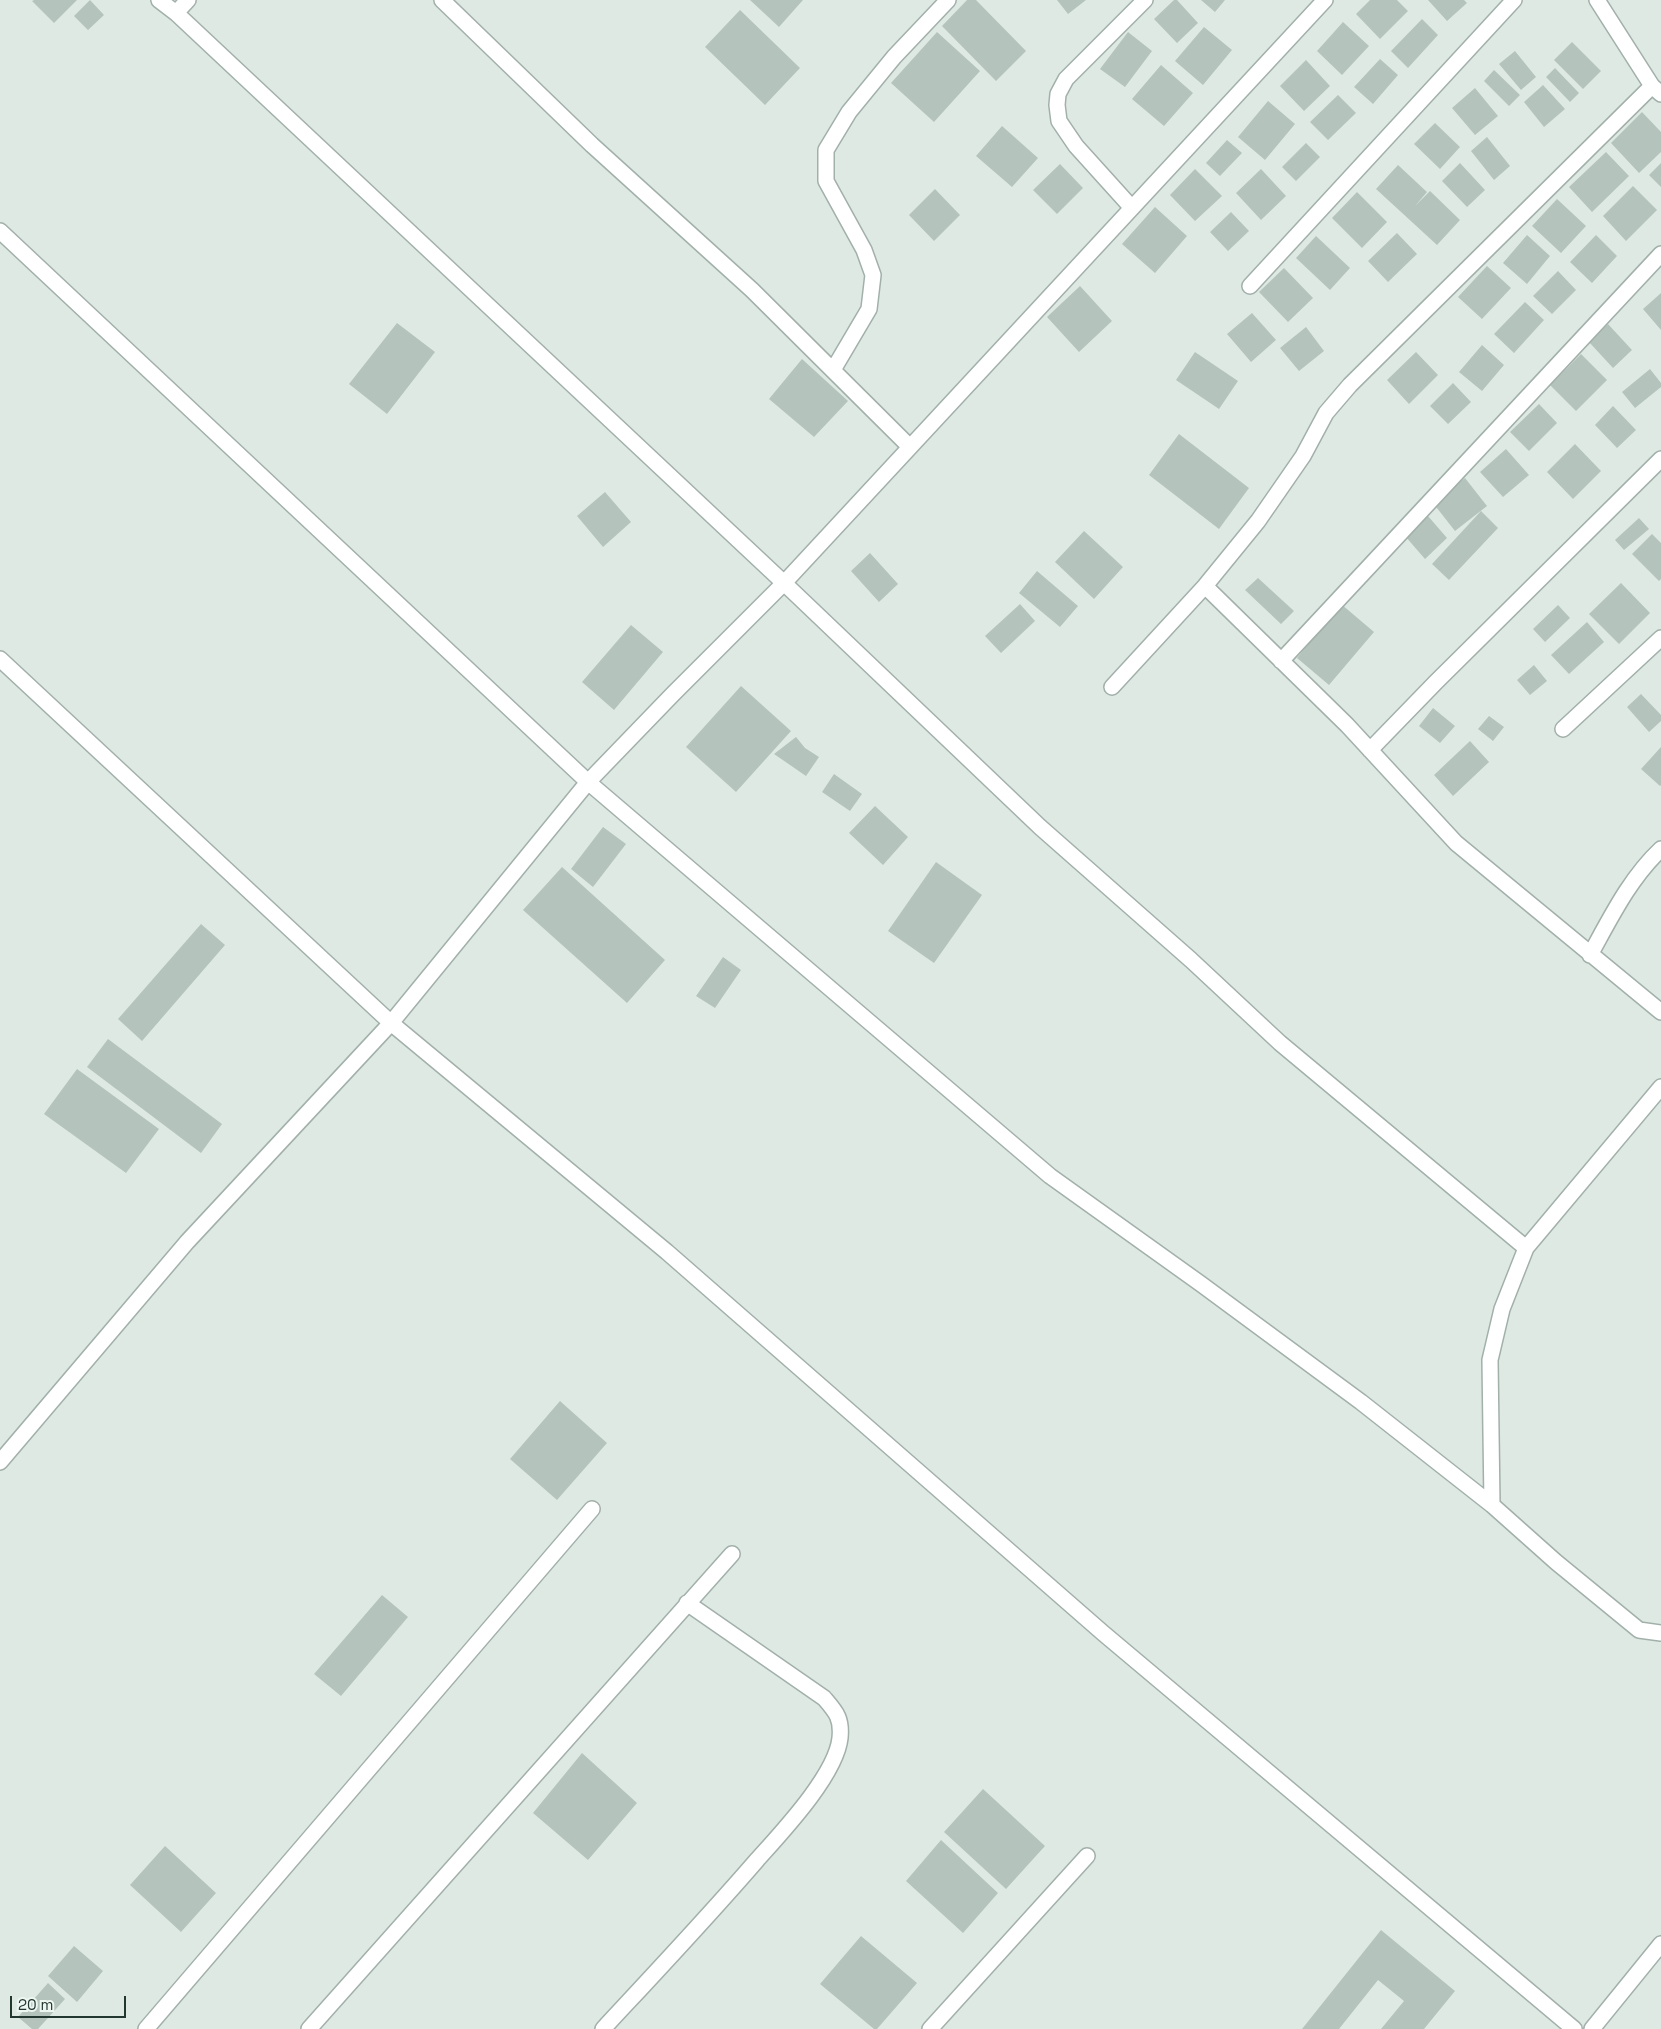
<!DOCTYPE html>
<style>
body{margin:0}
#map{position:relative;width:1661px;height:2029px;overflow:hidden;background:#dee9e4;font-family:"Space Grotesk",sans-serif}
canvas{display:block}
.scale{position:absolute;left:10px;top:1996px;width:116px;height:22px;box-sizing:border-box;border:2px solid #213730;border-top:0;padding-left:6px;font-size:15px;line-height:18px;white-space:nowrap;color:#213730;-webkit-text-stroke:4px #eef6f2;paint-order:stroke}
</style>
<div id="map">
<canvas width="1661" height="2029"></canvas>
<div class="scale">20 m</div>
</div>
<script>
const g = document.querySelector('canvas').getContext('2d');
g.lineJoin = 'round';
function fillPath(path, color) { g.fillStyle = color; g.fill(path, 'evenodd'); }
function trace(path, color, width, dash) { g.strokeStyle = color; g.lineWidth = width; g.lineCap = dash ? 'butt' : 'round'; g.setLineDash(dash || []); g.stroke(path); }
fillPath(new Path2D(`
 M34,0H77L54,23L32,1Z
 M90,0L104,15L88,30L74,16Z
 M750,0H803L779,27Z
 M967,0H976L1026,51L996,81L942,26Z
 M1057,0H1086L1068,14Z
 M1174,0H1177L1198,23L1177,43L1154,19Z
 M1201,0H1225L1215,12Z
 M1370,0H1397L1408,11L1380,39L1356,14Z
 M1428,0H1464L1467,3L1447,21Z
 M740,10L800,68L765,105L705,47Z
 M1422,19L1438,35L1408,68L1391,51Z
 M1343,22L1369,46L1342,75L1317,51Z
 M1204,27L1232,50L1203,85L1175,61Z
 M937,32L980,71L934,122L891,83Z
 M1128,32L1152,51L1125,87L1100,69Z
 M1572,42L1601,71L1583,89L1554,60Z
 M1515,51L1536,77L1521,90L1499,64Z
 M1380,59L1398,75L1373,104L1354,87Z
 M1306,60L1330,86L1304,111L1280,86Z
 M1161,65L1193,93L1164,126L1132,99Z
 M1555,68L1579,93L1570,102L1546,77Z
 M1494,70L1520,95L1509,106L1484,81Z
 M1543,85L1565,109L1544,127L1524,102Z
 M1475,88L1498,116L1475,135L1452,108Z
 M1338,95L1356,113L1328,140L1310,122Z
 M1268,101L1295,124L1265,160L1238,137Z
 M1642,112L1661,132V152L1639,173L1611,143Z
 M1435,123L1460,147L1440,169L1414,144Z
 M1002,126L1038,158L1012,187L976,156Z
 M1487,137L1510,166L1494,180L1471,151Z
 M1227,140L1242,153L1220,176L1206,163Z
 M1306,143L1320,157L1296,181L1282,167Z
 M1606,152L1629,176L1592,212L1569,187Z
 M1460,163L1485,190L1467,207L1442,181Z
 M1661,163V187L1649,175Z
 M1060,164L1083,188L1057,214L1033,190Z
 M1398,165L1427,192L1415,206L1430,191L1460,220L1437,245L1376,189Z
 M1195,169L1222,196L1195,221L1170,195Z
 M1261,169L1286,196L1261,220L1236,193Z
 M1633,186L1657,210L1626,241L1603,216Z
 M935,189L960,215L934,241L909,215Z
 M1357,192L1387,222L1362,248L1332,218Z
 M1557,199L1586,226L1561,253L1532,226Z
 M1155,207L1187,236L1155,273L1122,244Z
 M1231,212L1249,231L1228,251L1210,232Z
 M1397,233L1417,254L1388,282L1368,261Z
 M1527,235L1550,256L1527,284L1503,263Z
 M1596,235L1617,256L1592,283L1570,262Z
 M1316,236L1350,268L1330,290L1296,258Z
 M1487,266L1511,288L1482,319L1458,297Z
 M1284,268L1313,298L1288,322L1259,292Z
 M1558,271L1576,290L1552,314L1533,296Z
 M1080,286L1112,321L1079,352L1047,317Z
 M1661,293V330L1643,309Z
 M1525,302L1544,320L1514,353L1494,334Z
 M1252,313L1276,340L1251,362L1227,334Z
 M397,323L435,352L387,414L349,384Z
 M1608,324L1632,350L1613,368L1589,342Z
 M1306,327L1324,351L1299,371L1280,348Z
 M1482,345L1504,365L1482,391L1459,372Z
 M1195,352L1238,381L1219,409L1176,380Z
 M1416,352L1438,375L1409,404L1387,380Z
 M1581,354L1607,380L1576,411L1550,385Z
 M802,359L848,401L814,437L769,399Z
 M1650,369L1661,383V387L1635,408L1622,392Z
 M1453,383L1471,402L1448,424L1430,406Z
 M1539,404L1557,423L1529,451L1510,432Z
 M1613,406L1636,430L1617,448L1595,425Z
 M1179,434L1249,488L1219,529L1149,475Z
 M1575,444L1601,471L1573,499L1547,472Z
 M1506,449L1529,475L1503,497L1480,472Z
 M1465,478L1487,506L1455,531L1433,503Z
 M605,492L631,522L603,547L577,516Z
 M1481,511L1498,528L1449,580L1432,564Z
 M1428,516L1447,538L1425,559L1405,536Z
 M1639,518L1649,529L1624,550L1615,540Z
 M1084,531L1123,567L1094,599L1055,562Z
 M1652,534L1661,543V579L1659,581L1632,554Z
 M870,553L898,584L879,602L851,571Z
 M1037,571L1078,606L1060,627L1019,593Z
 M1258,578L1294,611L1281,624L1245,590Z
 M1621,583L1650,613L1619,644L1589,614Z
 M1020,604L1035,621L1001,653L985,636Z
 M1341,604L1374,632L1329,685L1297,658Z
 M1558,605L1570,618L1545,642L1533,629Z
 M1587,622L1604,642L1569,674L1551,655Z
 M631,625L663,652L614,710L582,682Z
 M1534,665L1547,681L1530,695L1517,680Z
 M741,686L791,731L736,792L686,747Z
 M1641,694L1661,715V721L1649,732L1627,707Z
 M1433,708L1455,726L1440,743L1419,726Z
 M1489,716L1504,727L1493,741L1478,729Z
 M796,737L805,748L819,757L806,776L774,754Z
 M1470,741L1489,762L1453,796L1434,775Z
 M1661,747V785L1660,786L1641,769Z
 M834,774L862,794L850,811L822,792Z
 M875,806L908,837L883,865L849,833Z
 M603,827L626,844L593,887L571,869Z
 M936,862L982,895L934,963L888,931Z
 M562,867L665,960L627,1003L523,910Z
 M201,924L225,945L142,1041L118,1019Z
 M723,957L741,970L715,1008L696,996Z
 M108,1039L222,1124L201,1153L87,1067Z
 M77,1069L159,1129L126,1173L44,1114Z
 M560,1401L607,1443L557,1500L510,1459Z
 M382,1595L408,1617L341,1696L314,1674Z
 M582,1753L637,1803L588,1860L533,1813Z
 M983,1789L1045,1846L1006,1889L944,1832Z
 M941,1840L998,1893L963,1933L906,1881Z
 M165,1846L216,1893L181,1932L130,1885Z
 M1381,1930L1455,1991L1424,2029H1381L1404,2001L1378,1980L1339,2029H1302Z
 M861,1936L917,1983L877,2029H874L820,1984Z
 M74,1946L103,1971L77,2002L48,1976Z
 M48,1983L65,1999L38,2029H32L18,2017Z`), '#b4c3bc');
const street = new Path2D(`
 M159,0L176,13L784,583L1040,827L1191,960L1280,1043L1526,1248
 M442,0L592,145L752,290L910,447
 M1597,0L1652,86L1661,94
 M176,13L188,0
 M1132,208L1076,146L1059,121L1057,105L1058,94L1066,79L1145,0
 M0,231L588,782L1050,1176L1201,1284L1361,1402L1492,1505L1556,1562L1639,1630L1661,1633
 M1250,286L1514,0
 M833,370L869,309L873,275L864,250L826,181V150L849,112L894,57L948,0
 M1205,586L1347,725L1456,843L1661,1012
 M0,659L391,1023L667,1252L1103,1633L1574,2029
 M1281,661L1661,254
 M1112,687L1205,586L1258,521L1303,456L1326,413L1350,385L1652,86
 M1563,729L1661,638
 M1370,750L1436,682L1661,459
 M1590,955C1611,917 1630,878 1661,849
 M0,1462L187,1242L391,1023L588,782L673,694L784,583L1325,0
 M1492,1505L1490,1360L1502,1309L1526,1248L1661,1087
 M146,2029L592,1509
 M309,2029L732,1554
 M603,2029C655,1973 707,1918 757,1860C782,1832 836,1775 840,1738C842,1718 836,1712 824,1698L687,1603
 M930,2029L1087,1856
 M1592,2029L1661,1944`);
trace(street, '#a2b0aa', 18);
trace(street, '#fff', 15);
</script>
